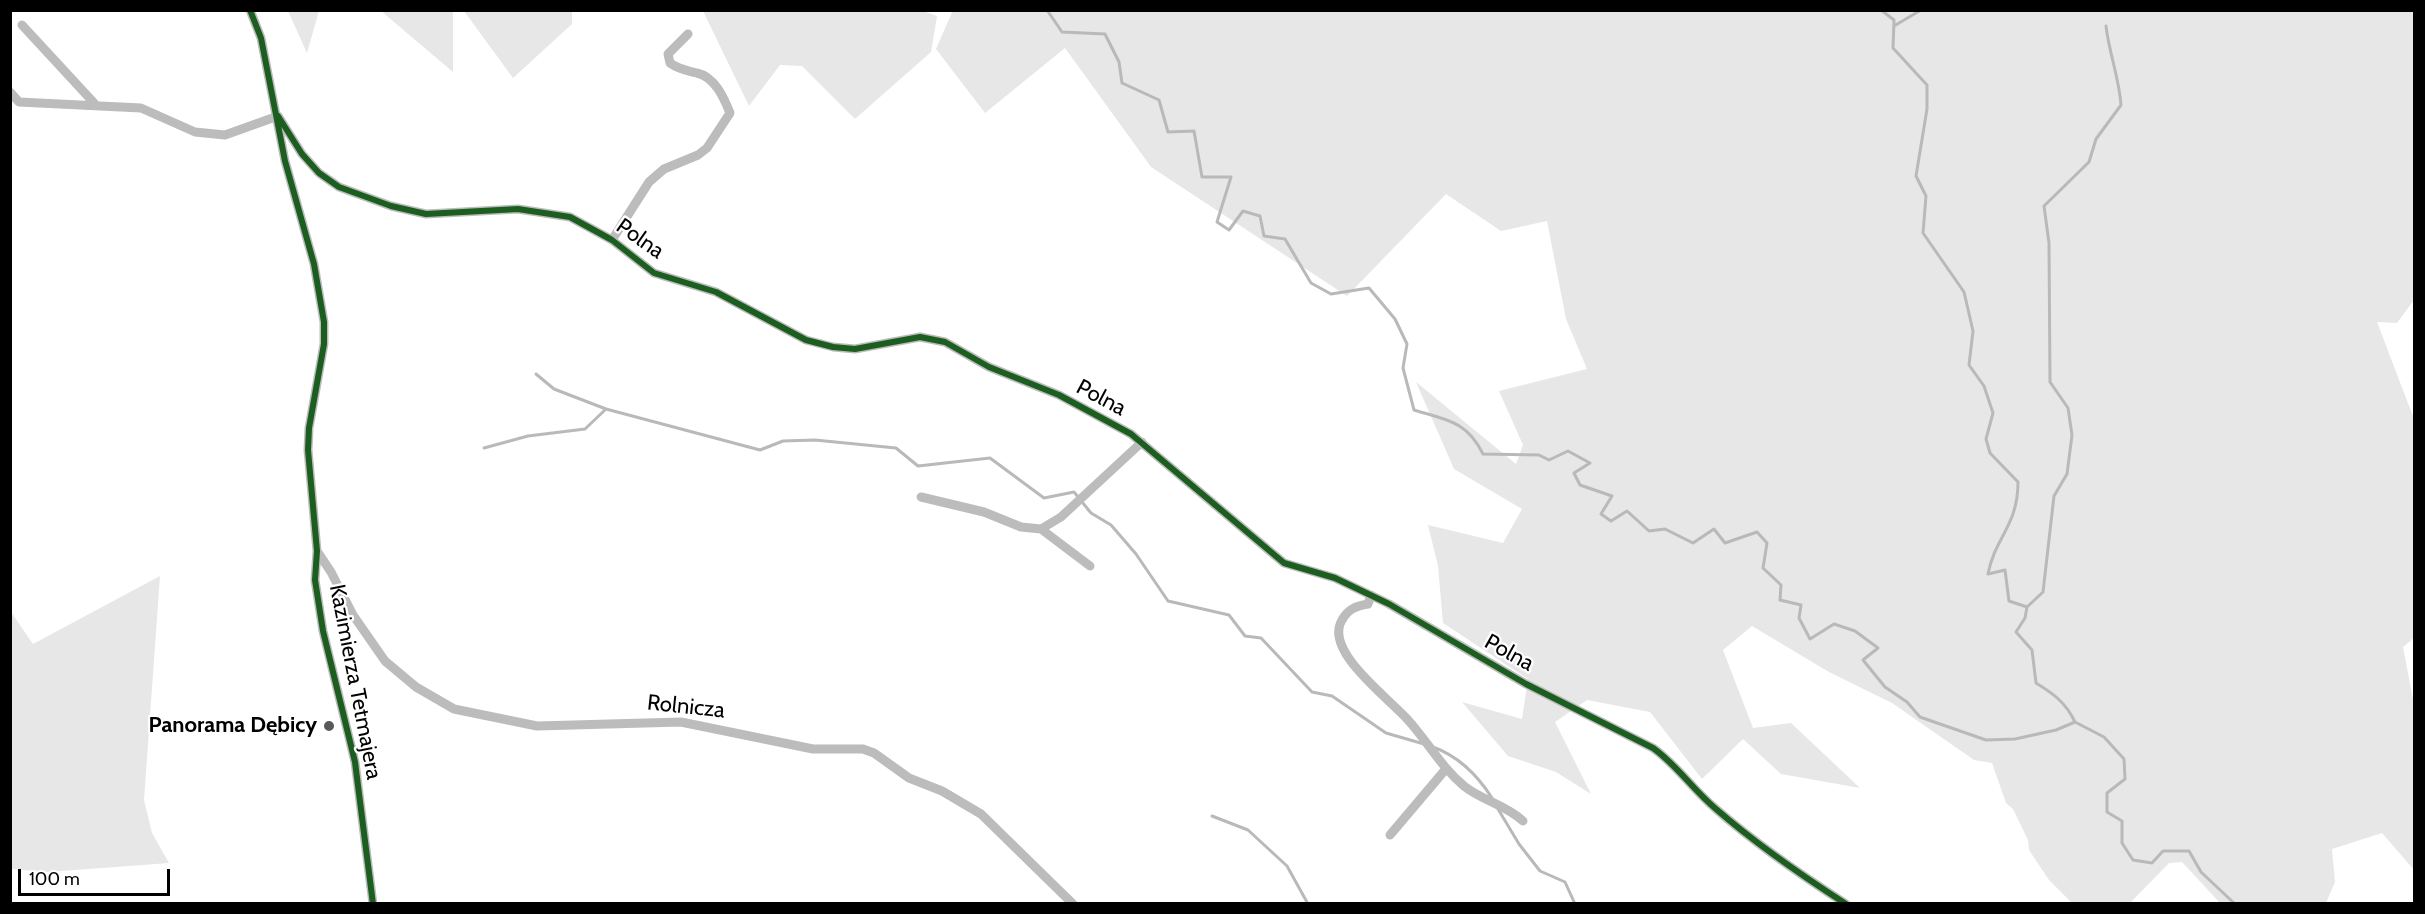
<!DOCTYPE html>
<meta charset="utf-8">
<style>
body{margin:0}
#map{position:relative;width:2425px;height:914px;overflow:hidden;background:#fff;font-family:Cabin,sans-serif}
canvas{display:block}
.frame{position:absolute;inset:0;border:12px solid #000;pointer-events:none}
.scale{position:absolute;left:18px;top:869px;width:152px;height:27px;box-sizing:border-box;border:3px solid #000;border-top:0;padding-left:8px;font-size:18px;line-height:21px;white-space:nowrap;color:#000;-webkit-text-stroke:4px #fff;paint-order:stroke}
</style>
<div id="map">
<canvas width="2425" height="914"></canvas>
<div class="frame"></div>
<div class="scale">100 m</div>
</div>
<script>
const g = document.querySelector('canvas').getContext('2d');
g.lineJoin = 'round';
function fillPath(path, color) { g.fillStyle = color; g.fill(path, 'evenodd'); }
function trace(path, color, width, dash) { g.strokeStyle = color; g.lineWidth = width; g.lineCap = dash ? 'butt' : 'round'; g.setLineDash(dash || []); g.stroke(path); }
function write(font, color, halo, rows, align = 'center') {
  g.font = font + ' Cabin,sans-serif'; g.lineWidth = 4.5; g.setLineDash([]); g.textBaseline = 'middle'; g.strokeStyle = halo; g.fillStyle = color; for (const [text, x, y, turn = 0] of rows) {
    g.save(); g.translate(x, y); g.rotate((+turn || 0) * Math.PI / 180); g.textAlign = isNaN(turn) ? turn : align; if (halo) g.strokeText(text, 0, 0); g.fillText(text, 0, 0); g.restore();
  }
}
fillPath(new Path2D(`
 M953,10L2414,11V300L2397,323L2377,322L2414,419V638L2403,647L2414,705V870L2382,833L2332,849L2335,882L2326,903H2220L2182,862L2169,863L2130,903H2072L2049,880L2029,850L2028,840L2013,809L2006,803L1992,763L1974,760L1892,703L1829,672L1752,626L1723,650L1753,728L1791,723L1860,788L1781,774L1743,739L1702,779L1650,712L1587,700L1555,722L1591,794L1556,772L1508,756L1462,702L1522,719L1528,679L1443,623L1438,566L1428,525L1503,543L1522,509L1454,469L1416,382L1516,464L1523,445L1499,391L1587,369L1566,319L1547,221L1501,231L1446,194L1347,296L1151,167L1065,48L985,113L936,49Z
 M288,11H319L307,53Z
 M381,11H453V72Z
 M464,11H572V24L513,78Z
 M923,11L937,16L931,52L855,119L802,66L780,65L749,106L703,11Z
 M160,576L144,800L152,833L169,863L48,872L11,869V612L33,644Z`), '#e7e7e7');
trace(new Path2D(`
 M1047,10L1062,32L1105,34L1119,62L1122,83L1159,100L1168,132L1194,131L1202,177H1231L1217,222L1229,230L1243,211L1260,216L1264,236L1285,239L1311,283L1331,294L1369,288L1395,319L1407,344L1403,368L1414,410C1447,420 1467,421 1483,454L1539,455L1549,460L1568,451L1590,463L1574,473L1580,485L1612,496L1601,514L1611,521L1627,511L1649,531L1665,529L1693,543L1714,529L1725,543L1757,532L1767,543L1763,568L1781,585L1780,600L1801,605L1799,618L1810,639L1834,624L1855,631L1878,648L1863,660L1885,687L1907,702L1920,717L1986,740L2015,739L2056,730L2075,722L2104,737L2124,759L2125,779L2107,793V812L2122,821V843L2133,860L2152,863L2163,851H2189L2201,872L2235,904
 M1881,10L1894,20L1893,48L1927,85V109L1916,176L1926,196L1923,233L1964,292L1973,331L1969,365L1984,386L1993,413L1986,439L1990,453L2018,482C2018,526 1995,537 1988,574L2005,570L2009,601L2027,607L2025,618L2016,632L2032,650L2036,683C2054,694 2066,703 2075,722
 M1894,26L1921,10
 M536,374L554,389L606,409
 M484,448L528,436L585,429L606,409L760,450L783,441L815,440L896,448L918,466L990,458L1044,498L1074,492L1091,513L1111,525L1136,554L1168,601L1229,615L1245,636L1261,638L1312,692L1332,696L1386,733L1424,744
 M2027,607L2043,592L2054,496L2067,474L2072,435L2068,408L2050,382L2049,243L2044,206L2089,162L2096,139L2121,105C2119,77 2109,53 2106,26
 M1433,747C1458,756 1478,776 1492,798
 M1498,809L1519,844L1540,871L1565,882L1575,904
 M1212,816L1248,830L1287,866L1308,904`), '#b9b9b9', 3);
trace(new Path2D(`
 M250,10L261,38L285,161L314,264L324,322V344L309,428L308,450L317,551L315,580L323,631L355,762L373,904
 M22,25L95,104
 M10,92L19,102L141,108L195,132L225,135L278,116
 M278,116L302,154L319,173L339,187L391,206L426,214L518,209L570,217L612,240L654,273L716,292L806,340L833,347L855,349L920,337L945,342L989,367L1059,395L1131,434L1284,563L1335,578L1389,604L1526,684L1653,748C1677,765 1693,790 1716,809C1756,844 1801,875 1846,904
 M612,240L649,182L664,169L698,155L707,148L730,113C724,98 715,77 697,73C686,70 680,70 670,63L668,54L688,34
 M921,497L984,512L1021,527L1041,529L1090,566
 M1041,529L1061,517L1142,442
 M317,551L331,572L353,615L385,661L416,687L454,709L537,726L681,722L813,749H863L874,753L909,778L942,791L981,814L1073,904
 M1371,595L1368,604C1356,606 1348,609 1342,620C1323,651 1390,699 1408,720C1428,742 1441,767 1464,786C1481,800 1506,805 1523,821
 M1390,835L1445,770`), '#bcbcbc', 9);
trace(new Path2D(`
 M250,10L261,38L285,161L314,264L324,322V344L309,428L308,450L317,551L315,580L323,631L355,762L373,904
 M278,116L302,154L319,173L339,187L391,206L426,214L518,209L570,217L612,240L654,273L716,292L806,340L833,347L855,349L920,337L945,342L989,367L1059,395L1131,434L1284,563L1335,578L1389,604L1526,684L1653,748C1677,765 1693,790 1716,809C1756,844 1801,875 1846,904`), '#1b5e20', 6);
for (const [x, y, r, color] of [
 [329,726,6,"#595959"]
]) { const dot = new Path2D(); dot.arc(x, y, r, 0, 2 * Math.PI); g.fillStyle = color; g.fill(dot); trace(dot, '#fff', 2); }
write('22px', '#000', '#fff', [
 ["Polna",640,239,35],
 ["Polna",1101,398,28],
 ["Polna",1509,653,29],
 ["Kazimierza Tetmajera",355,682,79],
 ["Rolnicza",686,707,6]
]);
write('bold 22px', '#000', '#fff', [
 ["Panorama Dębicy",317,726]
], 'right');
</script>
